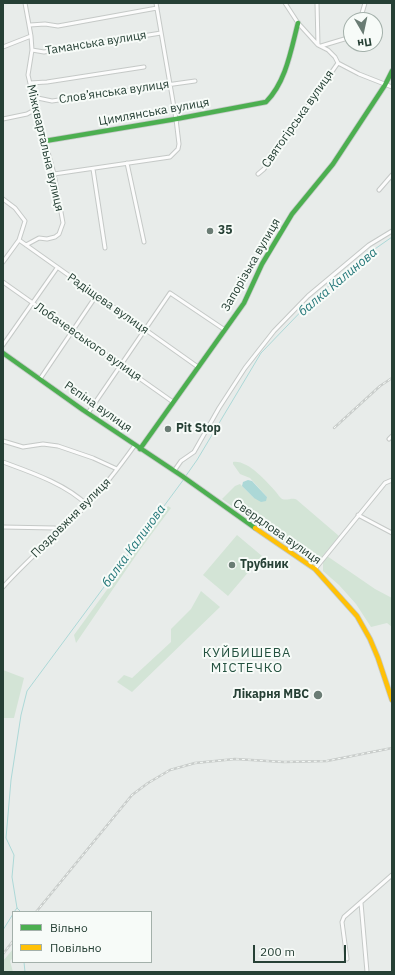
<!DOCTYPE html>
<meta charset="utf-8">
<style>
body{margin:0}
#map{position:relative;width:395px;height:975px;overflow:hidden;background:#e8ecea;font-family:"IBM Plex Sans",sans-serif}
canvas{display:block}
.frame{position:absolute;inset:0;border:4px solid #264035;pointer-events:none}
.legend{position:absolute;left:12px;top:911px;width:140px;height:52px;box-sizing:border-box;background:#f7fbf8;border:1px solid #a3b0aa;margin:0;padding:5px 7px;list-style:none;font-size:12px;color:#264035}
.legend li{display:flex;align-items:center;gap:8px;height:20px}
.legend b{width:20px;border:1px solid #a3b0aa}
.north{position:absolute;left:343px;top:12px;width:40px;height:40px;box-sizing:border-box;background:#f7fbf8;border:1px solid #a3b0aa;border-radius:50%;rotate:171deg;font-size:11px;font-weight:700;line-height:16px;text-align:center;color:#264035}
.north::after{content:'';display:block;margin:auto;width:14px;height:18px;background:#6a7c74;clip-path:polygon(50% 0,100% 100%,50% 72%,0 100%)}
.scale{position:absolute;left:253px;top:945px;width:93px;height:18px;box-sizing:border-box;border:2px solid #264035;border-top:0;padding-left:5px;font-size:12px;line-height:14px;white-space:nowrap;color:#264035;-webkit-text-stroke:3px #f7fbf8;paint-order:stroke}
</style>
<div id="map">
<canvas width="395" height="975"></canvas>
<div class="frame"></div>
<ul class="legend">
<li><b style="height:5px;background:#4caf50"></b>Вільно</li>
<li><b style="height:5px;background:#ffc107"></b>Повільно</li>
</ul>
<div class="north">Пн</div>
<div class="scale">200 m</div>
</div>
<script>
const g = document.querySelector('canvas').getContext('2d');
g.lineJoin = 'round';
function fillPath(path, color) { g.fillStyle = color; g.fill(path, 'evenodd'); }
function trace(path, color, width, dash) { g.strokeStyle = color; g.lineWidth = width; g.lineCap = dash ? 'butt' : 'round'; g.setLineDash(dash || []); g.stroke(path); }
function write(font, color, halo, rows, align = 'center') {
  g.font = font + ' "IBM Plex Sans",sans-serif'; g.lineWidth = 4; g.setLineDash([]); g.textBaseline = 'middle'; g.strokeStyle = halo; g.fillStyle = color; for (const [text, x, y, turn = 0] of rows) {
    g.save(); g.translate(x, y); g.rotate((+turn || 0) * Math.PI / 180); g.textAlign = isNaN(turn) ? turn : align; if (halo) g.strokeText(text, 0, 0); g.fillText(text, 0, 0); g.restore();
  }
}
fillPath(new Path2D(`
 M233,462C248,460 266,481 276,492C278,494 279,497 282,499C288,501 292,497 297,500L339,536L315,565L222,499L235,486L240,484L254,498L267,497L250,478L240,474L233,464Z
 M168,506L171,508L139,551L76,643L74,635Z
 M237,535L262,556L228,596L203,575Z
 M327,556L375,589L392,598V627L387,623L371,627L356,604L339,585L323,571V562Z
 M201,591L220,607L132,692L117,682L124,675L132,678L171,642V629L191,609Z
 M3,670L24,678L14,718H3Z
 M13,949V958L10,961L13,972H3V961Z`), '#d3e4d6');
fillPath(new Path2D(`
 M248,480L252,481L267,497L266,501L261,502L254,498L242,486L243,482Z`), '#acd8d7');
trace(new Path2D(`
 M185,477L197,460L261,353L313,299L372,251L392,237
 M14,912L17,908
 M21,912L17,908L12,877L14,855L6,838L11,780L21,715L27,691L184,479
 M3,930L13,914
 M24,962L25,972`), '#acd8d7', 1);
const street = new Path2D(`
 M25,3L31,36L32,50L28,75L36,109L54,174L63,223L59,234L55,237L47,239L39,238L26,245
 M285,3L298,23L318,45L328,50L335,57L338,63L359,74L392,87
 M317,3L318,45
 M360,20L365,3
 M30,25L45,24L58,26L157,8
 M321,46L351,37
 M3,47L31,36
 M32,50L44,52L161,33
 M30,83L47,82L144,67
 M33,97L52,101L195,81
 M3,119L27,114L36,109
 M127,163L144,242
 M93,169L105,248
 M54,174L170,157L178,149L179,144L176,119L156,3
 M258,174L264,169L338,63
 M379,190L392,175
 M3,199L15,208L25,221L19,240L3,262
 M19,240L198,367
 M3,282L173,402
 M3,345L57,268
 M40,379L96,296
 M88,413L170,293L225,330
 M389,439L392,436
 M3,441L23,447L43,444L58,446L93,458L117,469
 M3,462C30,472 66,484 87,505
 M174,471L181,461L194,452L219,408L245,368L274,331L308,296L369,245L392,231
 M358,515L392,533
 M3,527L54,528L61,530
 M315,569L385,483L392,480
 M3,587C29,558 59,533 87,505C105,486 120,466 135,445
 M361,903L367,972
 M347,959L342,922L344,917L392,875`);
const fast = new Path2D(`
 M45,141L176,119L266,102C286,82 291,50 298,23
 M3,353L83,410L182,476L255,528
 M140,449L244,303L262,264L292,214L333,164L385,85L392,71`);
const slow = new Path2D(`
 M255,528L315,569L357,616L370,639L378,658L392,700`);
trace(street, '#c5c9c7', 5);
trace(fast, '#c4c9c7', 6);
trace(slow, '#c4c9c7', 6);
trace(street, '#fcfcfc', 3);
trace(fast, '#4caf50', 4.5);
trace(slow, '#ffc107', 4.5);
const rail = new Path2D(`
 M334,428L380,386L392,378
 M36,912L132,795L148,783L170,770L195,763L235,759L284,762L327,761L392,748
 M3,954L13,941`);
trace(rail, '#c9cdcb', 2.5);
trace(rail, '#f7fbf8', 1, [3]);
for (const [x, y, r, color] of [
 [210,231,4,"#6a7c74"],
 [168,429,4,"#6a7c74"],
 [232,565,4,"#6a7c74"],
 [318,695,5,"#6a7c74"]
]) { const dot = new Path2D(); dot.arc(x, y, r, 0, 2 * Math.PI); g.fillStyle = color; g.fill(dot); trace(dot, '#f7fbf8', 1.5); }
write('12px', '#264035', '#f7fbf8', [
 ["Таманська вулиця",96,43,-9],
 ["Слов’янська вулиця",114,92,-8],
 ["Цимлянська вулиця",154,112,-10],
 ["Святогірська вулиця",298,119,-55],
 ["Міжквартальна вулиця",45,148,77],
 ["Запорізька вулиця",251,265,-60],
 ["Радіщева вулиця",108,304,35],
 ["Лобачевського вулиця",88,342,35],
 ["Рєпіна вулиця",98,407,35],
 ["Поздовжня вулиця",71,518,-45],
 ["Свердлова вулиця",277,532,35]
]);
write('bold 12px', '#264035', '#f7fbf8', [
 ["35",218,231],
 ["Pit Stop",176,429],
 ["Трубник",240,565],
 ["Лікарня МВС",309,695,"right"]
], 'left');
write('italic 13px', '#237779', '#f7fbf8', [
 ["балка Калинова",338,282,-40],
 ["балка Калинова",134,546,-54]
]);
g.letterSpacing = '1px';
write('13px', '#23513f', '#f7fbf8', [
 ["КУЙБИШЕВА",247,653],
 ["МІСТЕЧКО",247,668]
]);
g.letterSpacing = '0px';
</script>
